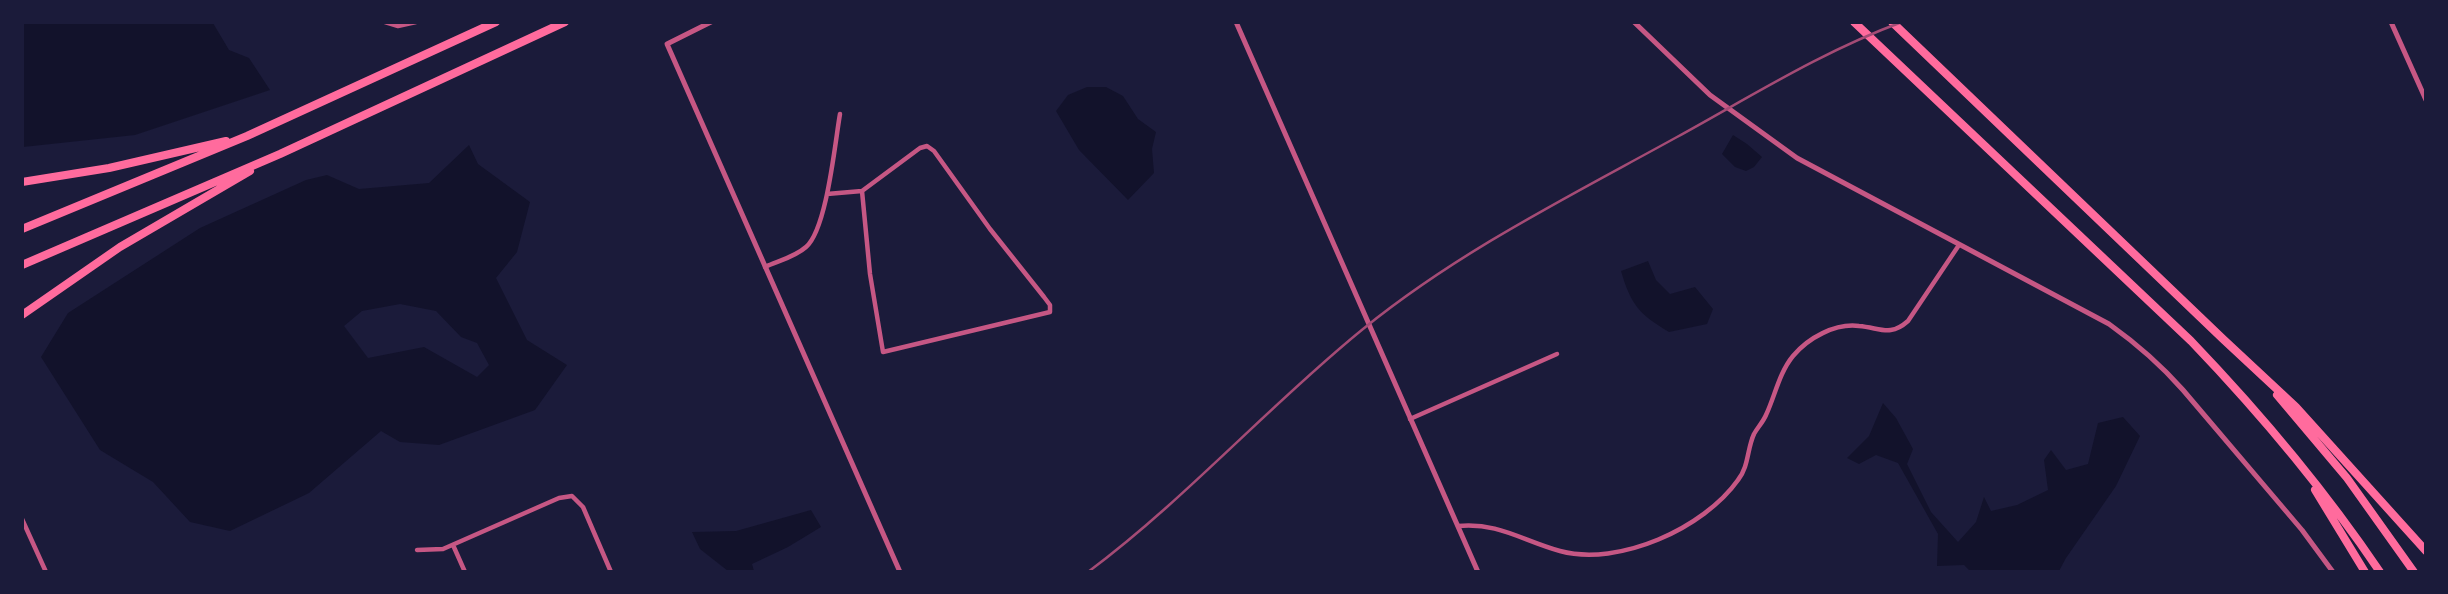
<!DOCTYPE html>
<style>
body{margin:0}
#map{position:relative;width:2448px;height:594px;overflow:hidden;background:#1b1b3a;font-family:"Work Sans",sans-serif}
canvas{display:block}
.frame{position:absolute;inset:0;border:24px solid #1b1b3a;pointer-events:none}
</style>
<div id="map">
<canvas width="2448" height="594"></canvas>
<div class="frame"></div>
</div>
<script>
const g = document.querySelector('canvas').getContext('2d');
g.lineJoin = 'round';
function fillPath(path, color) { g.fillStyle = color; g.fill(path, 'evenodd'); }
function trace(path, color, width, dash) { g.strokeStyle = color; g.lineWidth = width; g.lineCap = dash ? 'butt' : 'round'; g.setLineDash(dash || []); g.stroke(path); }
fillPath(new Path2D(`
 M22,23H213L229,50L249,58L270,90L135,135L23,147Z
 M1087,87H1106L1123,96L1138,119L1156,132L1152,149L1154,173L1128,200L1079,150L1056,111L1068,95Z
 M1733,135L1747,144L1762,157L1754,167L1746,171L1735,167L1722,154Z
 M469,145L478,164L530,202L517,252L496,278L527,340L567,365L535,410L439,445L400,442L381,431L309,493L230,531L190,522L153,482L100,450L41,357L68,313L200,228L306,180L327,175L359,189L429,183ZM400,304L436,311L461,337L477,343L489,365L477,377L424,347L368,358L344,326L362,311Z
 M1648,261L1656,280L1670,294L1695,287L1713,309L1707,324L1669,332C1639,314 1631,305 1621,271Z
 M1883,403L1896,418L1913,449L1907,464L1931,512L1958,542L1976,522L1984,497L1991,511L2017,505L2048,490L2044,460L2051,450L2066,470L2088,464L2098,423L2123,417L2140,436L2116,486L2066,558L2059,571H1970L1964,565L1937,566L1938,534L1898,463L1876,455L1859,464L1847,458L1869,436Z
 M811,510L821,527L788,547L752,564L754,571H728L700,549L692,532L736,531Z`), '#12122b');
trace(new Path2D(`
 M385,22L398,26L416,22
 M927,146L934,151L990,229L1044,297L1050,305V312L883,352L870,274L862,191L920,148Z
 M827,194L862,191
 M765,267C778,261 795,257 806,247C827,229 835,142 840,114
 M1410,419L1557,354
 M22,519L46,572
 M1458,526C1498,522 1523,541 1560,551C1619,567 1704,528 1738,480C1749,466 1747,449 1754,434C1758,427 1763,422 1766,415C1775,396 1779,373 1793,356C1808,338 1835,323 1859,326C1881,328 1890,337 1908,321L1959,245
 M453,545L465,572
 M417,550L443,549L559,498L572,496L583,507L611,572`), '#c65784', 4.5);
trace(new Path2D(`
 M711,22L667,44L900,572
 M1236,22L1478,572
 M1634,22L1710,95L1797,158L2109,324C2137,344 2161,365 2183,390L2302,530L2333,572
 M2391,22L2426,100`), '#c65784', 5);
trace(new Path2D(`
 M1854,22L2191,341C2260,413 2324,489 2380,572
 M1892,22L2223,339L2296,407L2426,551
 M22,182L109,168L226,141
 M22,229L247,136L496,22
 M22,265L280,154L565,22
 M22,315L120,247L250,171
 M2277,395L2347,478L2414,572
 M2315,490L2365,572`), '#ff6b9d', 8);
trace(new Path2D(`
 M1088,572C1186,499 1268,406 1363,329C1459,251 1570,196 1677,137C1750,97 1823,51 1902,22`), '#a44b75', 2.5);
</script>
